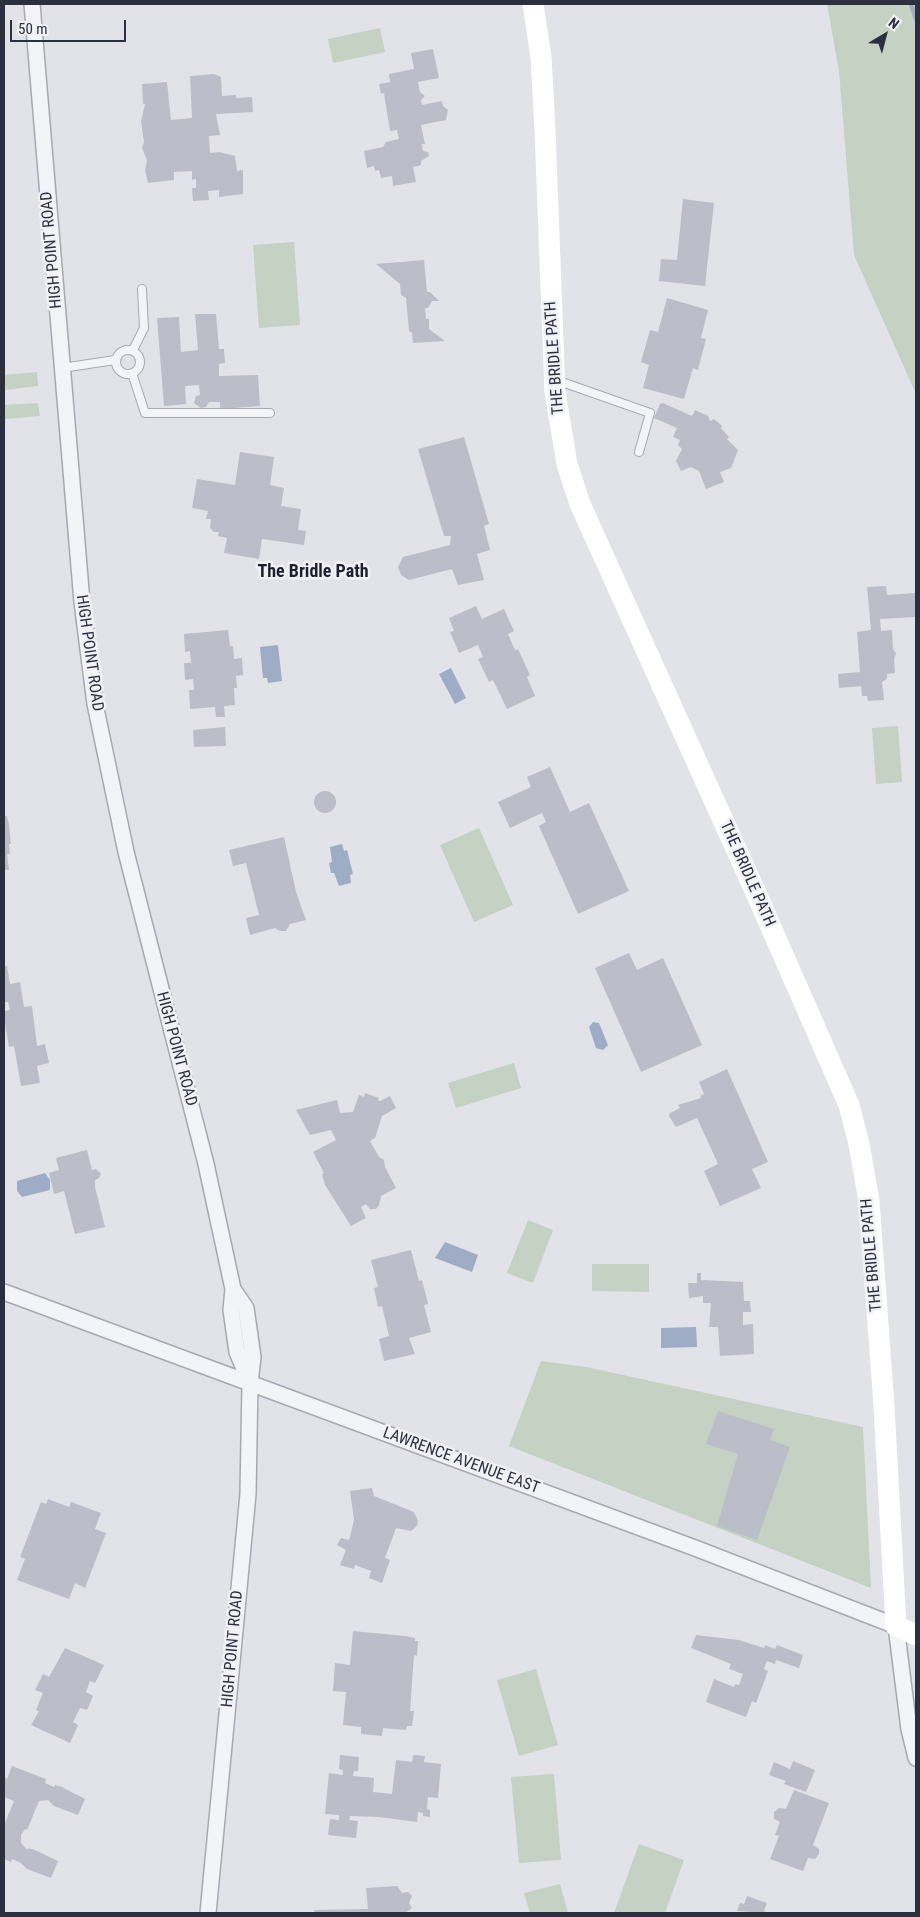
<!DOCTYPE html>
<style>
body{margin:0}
#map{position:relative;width:920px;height:1917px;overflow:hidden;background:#e1e3e8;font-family:"Roboto Condensed",sans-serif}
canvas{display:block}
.frame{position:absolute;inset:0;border:5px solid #2b2f3e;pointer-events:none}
.north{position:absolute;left:860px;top:10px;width:50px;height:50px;-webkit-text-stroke:4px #f0f2f6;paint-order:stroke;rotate:37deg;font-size:14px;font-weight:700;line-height:20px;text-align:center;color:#2b2f3e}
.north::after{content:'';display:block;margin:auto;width:18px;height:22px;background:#2b2f3e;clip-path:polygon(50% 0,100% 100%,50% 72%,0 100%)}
.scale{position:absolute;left:10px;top:20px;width:116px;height:22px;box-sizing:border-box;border:2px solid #2b2f3e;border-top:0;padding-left:6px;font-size:15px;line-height:18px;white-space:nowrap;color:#2b2f3e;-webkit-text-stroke:4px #f0f2f6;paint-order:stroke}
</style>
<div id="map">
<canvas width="920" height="1917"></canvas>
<div class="frame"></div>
<div class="north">N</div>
<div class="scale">50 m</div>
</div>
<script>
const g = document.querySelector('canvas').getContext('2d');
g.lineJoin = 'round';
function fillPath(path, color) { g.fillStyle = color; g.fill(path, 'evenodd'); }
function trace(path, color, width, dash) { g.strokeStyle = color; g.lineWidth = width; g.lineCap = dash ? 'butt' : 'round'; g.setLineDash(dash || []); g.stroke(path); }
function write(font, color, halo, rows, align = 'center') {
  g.font = font + ' "Roboto Condensed",sans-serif'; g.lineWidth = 5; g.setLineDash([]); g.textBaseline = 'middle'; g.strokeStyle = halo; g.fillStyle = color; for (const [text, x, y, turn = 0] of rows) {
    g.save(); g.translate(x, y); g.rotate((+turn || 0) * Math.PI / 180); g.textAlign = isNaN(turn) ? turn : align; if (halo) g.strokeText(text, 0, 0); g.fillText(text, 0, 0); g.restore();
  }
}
fillPath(new Path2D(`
 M827,4H916V394L854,255L839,71Z
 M380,28L385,52L333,63L328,39Z
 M294,242L300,325L259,328L253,245Z
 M37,372L38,386L4,390V375Z
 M38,403L40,416L4,419V405Z
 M898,726L902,782L876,784L872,728Z
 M479,828L513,905L474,922L440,845Z
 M514,1063L521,1088L456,1108L448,1083Z
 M528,1220L553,1230L533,1283L507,1273Z
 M592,1264H649V1292L592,1291Z
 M541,1361L586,1367L863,1427L871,1588L509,1446Z
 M536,1669L558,1745L519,1756L497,1680Z
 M554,1774L561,1860L519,1863L511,1777Z
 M639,1844L684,1860L665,1913H614Z
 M560,1884L568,1913H530L524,1893Z`), '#c4d1c3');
fillPath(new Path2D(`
 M278,645L282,681L268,683L267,678H263L260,647Z
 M451,668L466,698L455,704L439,674Z
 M342,844L344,851L347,850L353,874L350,875L351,883L339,886L334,873H331L329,863L332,862L330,847Z
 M593,1022L599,1023L608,1045L603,1050L596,1048L589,1027Z
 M45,1173L50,1180V1190L22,1197L17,1191V1181Z
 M445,1242L478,1255L472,1272L435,1258Z
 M696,1327L697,1347L661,1348V1328Z`), '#9facc5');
trace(new Path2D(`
 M911,4L916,19`), '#9facc5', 4.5);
fillPath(new Path2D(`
 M433,49L439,78L418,82L420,92L425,96L421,100L422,105L442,101L443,106L448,110L446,120L421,125L425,144H422L423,151L428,152L429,156L421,161V165L413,167L416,182L393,186L392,176L381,178L379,170L375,171L374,166L367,168L364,151L383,147L386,142L399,139L397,130L390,131L384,93L381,94L379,84L390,82L389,74L414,69L411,53Z
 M214,74L221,77L222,96L236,95V98L252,97L253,112L216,114L220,135L209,136L210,153L219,152L235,156L237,171L243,170V194L219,197V190L208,191L209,200L193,201L192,188H196V179L192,180V171L174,172V180L148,183L145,170L147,160L142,148L144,142L141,121L145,104H143L142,84L167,82L171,120L192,118L190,76Z
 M683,199L714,203L705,286L659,281L661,259L677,260Z
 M424,260L427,292H430L439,301H432L428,308H425L426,319H429V329L445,341L413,343L412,333L409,331L406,298L401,295L400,284L376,264Z
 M667,298L708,310L701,338L706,339L698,370L693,368L684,399L643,388L649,365L641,362L650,330L658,332Z
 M195,314H216L219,349H224L225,363L219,364V376L258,375L260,406L220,409V402H209L206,407L201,408L194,403L196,396L200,395L199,385L185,386L186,404L164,406L157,318L179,317L181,352L198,350Z
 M663,403L692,416L695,410L708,416L710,421L714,419L722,426L721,428L729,437L727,439L738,450L731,468L720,472L724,482L706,489L699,471L691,467L681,471L676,461L682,449L678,445L680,440L673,437L677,428L654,418L660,404Z
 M464,437L489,524L484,526L490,550L477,554L484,580L458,585L452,569L409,580L401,575L398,567L403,557L450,545L451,536H444L418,449Z
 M240,452L274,457L270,485L284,488L281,506L301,509L298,530L306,531L304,545L262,539L259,559L224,553L227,538L218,536L219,532H214L210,528L211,519H206L208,511L192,508L197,479L235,485Z
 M886,586L887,595L915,593L916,617L880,619L881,631L892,630L893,649L896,653L894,659L895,673L887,674V679L882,682L884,700L868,701L867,696H862L861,686L839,688L838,674L860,672L857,632L871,630L867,587Z
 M476,606L482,619L504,609L514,631L508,634L515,650L518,649L530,675L527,677L535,696L507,709L493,680L489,682L478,659L483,657L478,645L459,653L450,632L454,631L449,618Z
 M228,630L230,646H233L234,659L242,658L243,675L236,676L237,688H234L235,705L224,706L225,717H216L215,707L190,709L189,690H194L193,679L185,680L184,663H191L190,651L185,652L184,634Z
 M225,727L226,746L194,747L193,730Z
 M550,767L570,812L589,803L629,891L578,914L539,826L546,822L542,813L510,828L498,802L531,787L527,777Z
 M314 802a11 11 0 1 1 22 0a11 11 0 1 1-22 0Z
 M4,816H7L9,825L11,844H9L10,854H7L9,870H4Z
 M284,837L296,892L306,920L290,924L286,931H280L275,928L250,935L246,918L259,915L246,863L233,866L229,850Z
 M629,953L637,970L663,958L702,1045L641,1072L595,968Z
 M7,966L10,984L20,982L24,1007L32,1006L37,1046L45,1044L49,1063L37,1066L40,1083L21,1086L14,1046L9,1047L4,1018V1011L10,1010L8,1002H4V967Z
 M727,1069L768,1162L752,1169L761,1188L720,1206L704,1171L718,1164L697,1118L676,1127L669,1116L670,1113L680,1108L678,1105L701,1098L700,1096L704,1094L699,1082Z
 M365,1093L379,1098L378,1101H380L390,1096L396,1108L382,1116L375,1138L370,1141L379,1157L384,1160L385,1167L396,1188L381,1196L379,1205L376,1209H370L366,1204L361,1207L366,1218L351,1226L325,1185L322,1174L324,1173L313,1152L336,1140L331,1130L310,1135L296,1110L337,1100L340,1113L353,1112L359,1095L364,1097Z
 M87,1150L92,1170L96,1169L101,1174L99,1178L95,1180V1187L105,1227L75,1234L64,1191L54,1194L49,1173L59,1170L56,1158Z
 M411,1250L419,1281L422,1280L428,1304L424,1305L431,1332L409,1338L415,1354L384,1361L379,1339L389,1336L382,1306L378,1307L374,1288L378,1287L371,1260Z
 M697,1273H701V1280L743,1282L744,1301H750L751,1312H743V1325L753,1324L754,1354L720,1356L718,1327H709L711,1303H703V1296L689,1298L688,1283H697Z
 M718,1411L774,1429L770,1440L790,1447L757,1540L717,1526L738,1454L706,1444Z
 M372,1488L374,1496L414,1512L418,1521L417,1526L411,1531L396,1528L385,1558L390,1560L382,1583L369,1578L371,1571L355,1565L354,1569L340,1565L346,1550L337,1545L341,1538L349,1540L351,1533L354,1520L350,1491Z
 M48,1499L69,1507L71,1502L101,1513L95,1529L106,1533L85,1588L75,1583L69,1599L17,1580L25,1559L20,1557L41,1502L46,1504Z
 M353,1631L405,1636L415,1638V1641H418L417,1656L414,1655L410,1711H414L412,1726H407L406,1730L383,1728L382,1736L361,1734V1727L343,1725L346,1692L333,1691L335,1663L350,1665Z
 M696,1635L739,1640L764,1648L765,1645L775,1649L777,1645L803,1655L799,1668L776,1660L775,1664L767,1661L764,1669L768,1671L756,1703L752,1701L746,1717L706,1702L714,1679L734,1687L735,1684L739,1685L743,1674L729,1669L731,1664L691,1648Z
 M65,1648L104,1665L95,1683L90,1681L86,1692L93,1696L87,1710L80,1708L73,1722L78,1725L70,1743L31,1725L39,1711L36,1710L43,1693L35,1690L43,1674L49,1677Z
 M340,1755L359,1757L358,1771H354L353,1776L374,1778L373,1792L392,1794L396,1760L412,1762L413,1755L425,1756L424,1762L441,1764L438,1798L428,1797L427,1809L430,1810V1817L423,1816V1813L418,1812L417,1822L379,1817L350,1816L349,1820L358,1821L356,1838L328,1835L330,1819L339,1820V1815L325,1814L329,1773L343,1775V1770L339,1769Z
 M793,1761L815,1770L806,1792L784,1784L786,1781L769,1775L774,1762L790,1769Z
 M12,1766L46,1779L45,1783L54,1787L55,1785L62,1787L85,1799L78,1815L54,1806L48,1800L39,1801L27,1830L25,1829L21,1835V1843L27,1850L28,1848L35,1850L58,1861L51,1878L27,1869L21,1863L12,1859L11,1862L4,1859V1825L14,1801L4,1797V1777L7,1779Z
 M794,1790L829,1803L813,1845L819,1849V1854L815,1859L808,1858L803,1871L770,1859L779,1836L775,1835L780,1822L774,1819V1812L779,1808L786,1809Z
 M397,1886L402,1893L408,1892L412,1896L409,1903L412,1908L405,1913H315L314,1910L368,1909L366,1888Z
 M747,1896L767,1903L764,1911L768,1913L737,1911L740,1903L744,1904Z`), '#bbbec8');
const lane = new Path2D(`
 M116 362a12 12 0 1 1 24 0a12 12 0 1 1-24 0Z
 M133,350L144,328L142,289
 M62,368L115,360
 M132,373L145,413H270
 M556,380L650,413L639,452`);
const street = new Path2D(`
 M32,4L82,602L95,704L126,852L206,1164L233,1289L231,1310L237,1352L250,1383
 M4,1292L695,1548L896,1626L909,1729L916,1758
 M208,1913L248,1494L250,1383L253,1357L246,1308L233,1289`);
trace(lane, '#a7a9b2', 10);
trace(street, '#a7a9b2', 18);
trace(lane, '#f3f4f7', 8);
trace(street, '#f3f4f7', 15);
trace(new Path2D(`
 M533,4L541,57L545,130L555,392L567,464L580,504L756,893L849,1105L859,1144L869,1201L884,1406L896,1626L916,1635`), '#fff', 21);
write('16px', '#2b2f3e', '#f0f2f6', [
 ["HIGH POINT ROAD",52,250,-95],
 ["THE BRIDLE PATH",555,358,-94],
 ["HIGH POINT ROAD",89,653,82],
 ["THE BRIDLE PATH",747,874,66],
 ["HIGH POINT ROAD",176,1049,75],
 ["THE BRIDLE PATH",872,1255,-95],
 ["LAWRENCE AVENUE EAST",461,1461,20],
 ["HIGH POINT ROAD",233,1649,-85]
]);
write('bold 18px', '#1d202f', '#f0f2f6', [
 ["The Bridle Path",313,572]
]);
</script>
